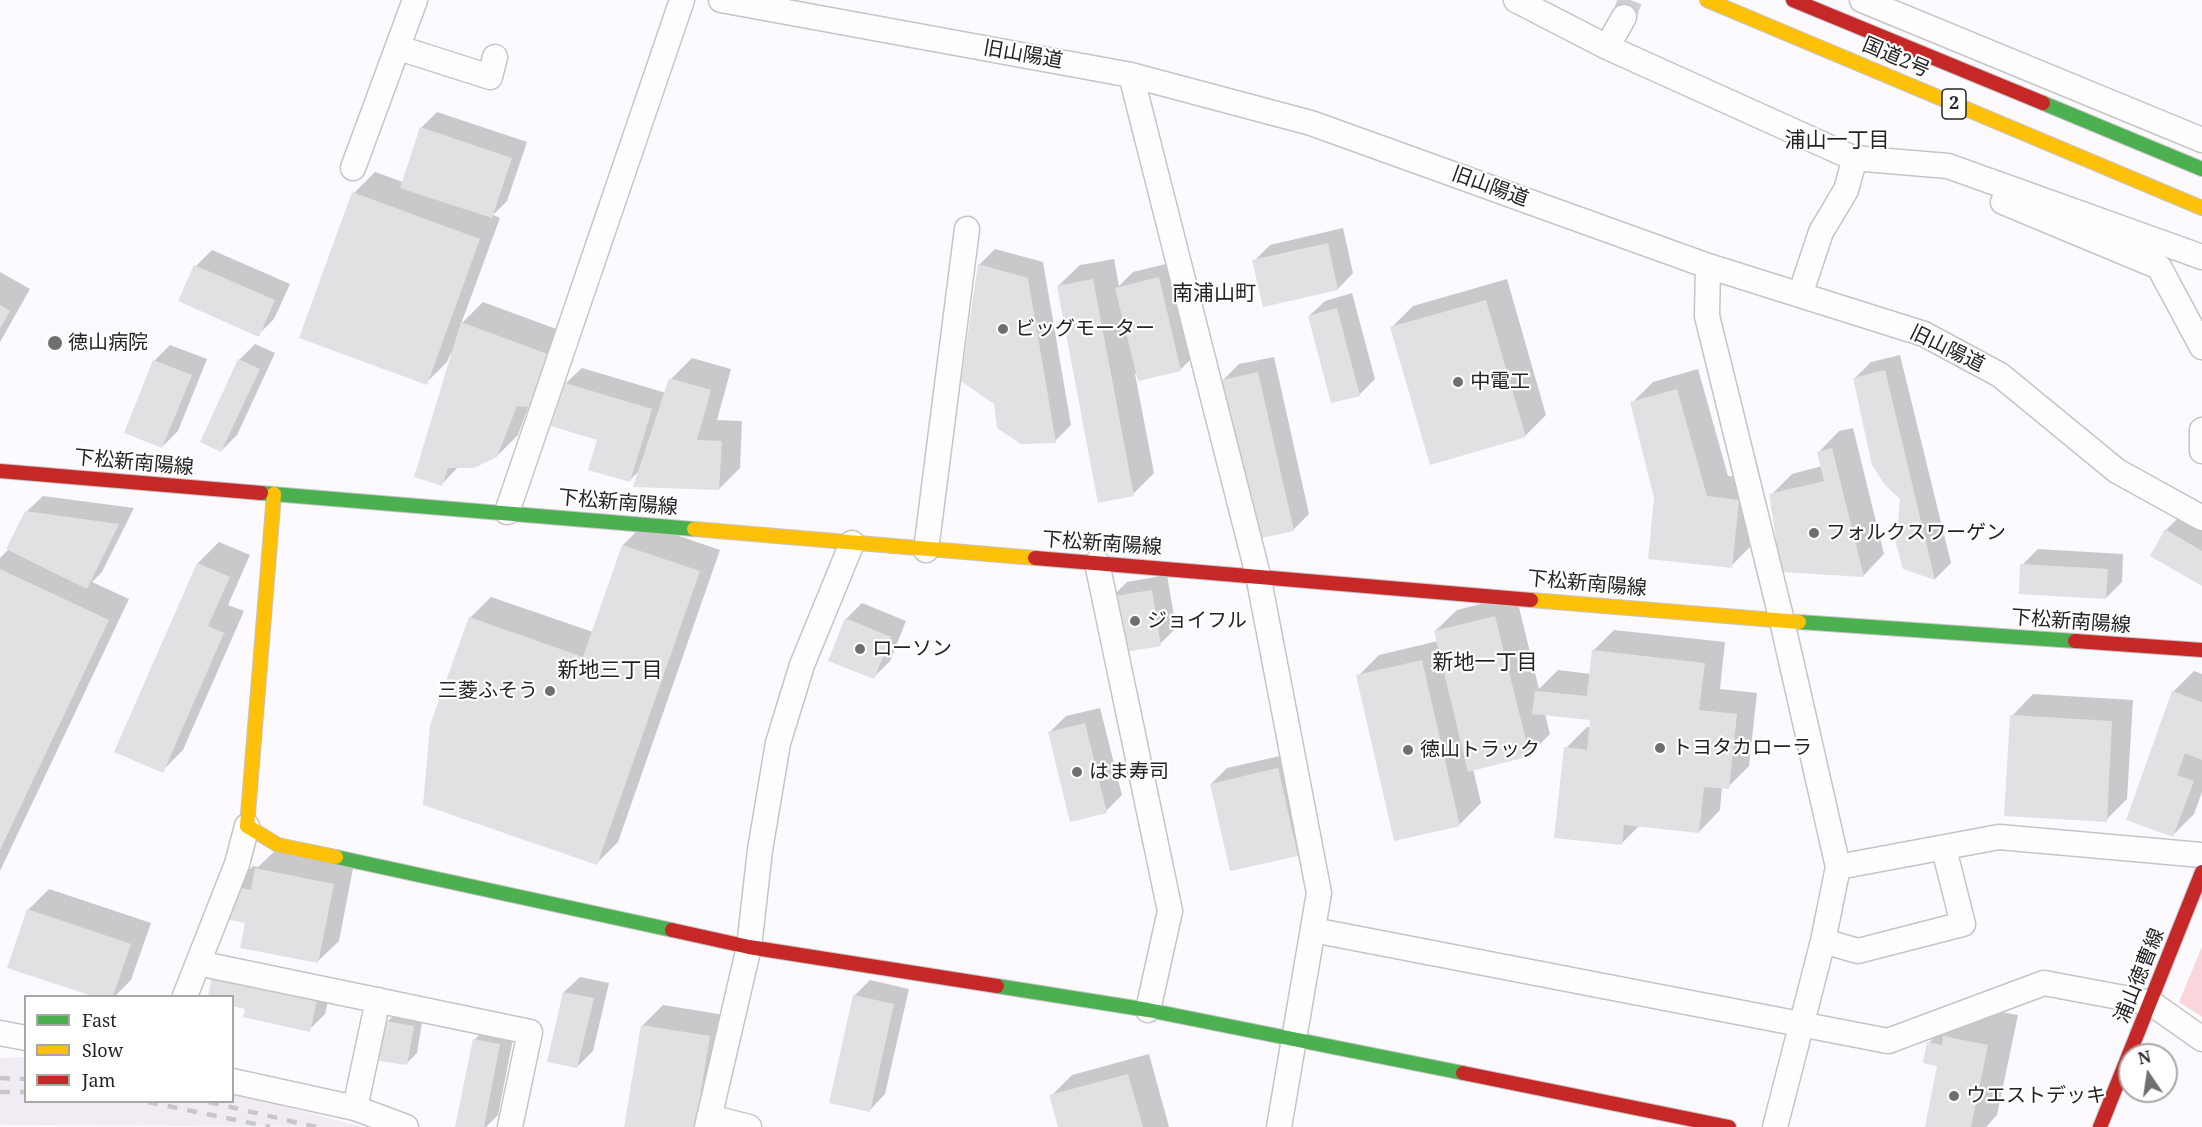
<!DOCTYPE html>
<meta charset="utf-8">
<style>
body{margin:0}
#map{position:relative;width:2202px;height:1127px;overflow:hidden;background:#fcfafe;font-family:"Noto Serif",serif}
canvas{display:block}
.legend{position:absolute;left:24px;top:995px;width:210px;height:108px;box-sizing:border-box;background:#fff;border:2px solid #a7a7a8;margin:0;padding:8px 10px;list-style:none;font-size:18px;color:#242325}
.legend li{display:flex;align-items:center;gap:12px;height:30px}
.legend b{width:30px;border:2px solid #a7a7a8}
.north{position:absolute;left:2118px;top:1043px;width:60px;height:60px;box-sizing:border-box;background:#fff;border:2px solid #a7a7a8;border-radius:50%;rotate:347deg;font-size:16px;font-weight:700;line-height:24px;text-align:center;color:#242325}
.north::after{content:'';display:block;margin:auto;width:21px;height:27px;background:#706e71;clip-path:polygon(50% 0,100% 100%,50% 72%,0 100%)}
</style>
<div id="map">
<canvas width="2202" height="1127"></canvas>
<ul class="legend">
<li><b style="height:8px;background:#4caf50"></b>Fast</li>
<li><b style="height:8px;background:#ffc107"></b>Slow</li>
<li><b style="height:8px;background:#c62828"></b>Jam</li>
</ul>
<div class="north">N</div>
</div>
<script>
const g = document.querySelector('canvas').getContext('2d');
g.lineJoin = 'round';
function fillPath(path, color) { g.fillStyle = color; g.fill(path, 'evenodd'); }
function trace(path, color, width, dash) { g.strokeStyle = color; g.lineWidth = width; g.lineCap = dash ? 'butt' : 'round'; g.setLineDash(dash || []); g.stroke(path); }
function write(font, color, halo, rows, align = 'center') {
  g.font = font + ' "Noto Serif","Noto Sans JP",serif'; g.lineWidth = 4.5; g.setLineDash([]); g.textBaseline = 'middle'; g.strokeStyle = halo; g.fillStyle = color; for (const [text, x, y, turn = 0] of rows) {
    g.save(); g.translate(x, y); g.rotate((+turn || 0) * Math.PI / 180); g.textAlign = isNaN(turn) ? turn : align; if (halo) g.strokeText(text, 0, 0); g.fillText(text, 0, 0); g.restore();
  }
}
fillPath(new Path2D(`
 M19,1057L25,1058L26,1102H232L233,1093L363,1127L0,1125V1058Z`), '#f1ecf4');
fillPath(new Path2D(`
 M2202,947V1017L2179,1002Z`), '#fad5dc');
fillPath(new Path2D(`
 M437,112L527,142L507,201L493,215L500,218L461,324L483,302L570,334L551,384L529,405L518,435L497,456L459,466L442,484L453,353H451L447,362L426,383L354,193L375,172L403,182L421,128Z
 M1343,228L1353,273L1338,289L1254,261L1270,245Z
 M995,249L1043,262L1071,425L1055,441L979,265Z
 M212,250L290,284L274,319L258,335L180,301L196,266Z
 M1114,259L1119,286L1133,272L1174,262L1197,353L1181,369L1139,380L1138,373L1135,374L1154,473L1133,494L1058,286L1080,265Z
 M0,272L30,289L0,342Z
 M1507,279L1546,415L1525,436L1392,327L1413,306Z
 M1352,293L1375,379L1359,395L1309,316L1325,301Z
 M255,344L275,353L237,435L221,451L239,360Z
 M170,345L207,359L178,431L162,447L154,361Z
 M1900,355L1951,563L1935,579L1905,568L1902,498L1855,378L1871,362Z
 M1274,357L1309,514L1293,530L1223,380L1239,364Z
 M692,358L731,369L717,420L742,421L740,468L719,489L640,470L630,480L599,439L566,383L582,368L666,393L671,379Z
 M1698,369L1728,476L1759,479L1752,545L1731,566L1656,498L1632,403L1653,382Z
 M1853,428L1884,554L1864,575L1783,570L1771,495L1792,474L1822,466L1818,453L1839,431Z
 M43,496L134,508L102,572L92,582L129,599L0,871V558L9,549L26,512Z
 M2182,514L2202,526V585L2166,530Z
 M644,524L720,550L618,842L597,863L470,618L491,597L593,632L623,545Z
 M219,542L250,555L228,605L244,611L183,750L162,771L116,751L198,563Z
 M2038,549L2123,554L2122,582L2106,598L2022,565Z
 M1167,575L1176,628L1160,644L1111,598L1127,582Z
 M1516,595L1539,689L1558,670L1591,674L1593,651L1614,630L1725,642L1720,689L1757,693L1749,766L1728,787H1722L1720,810L1699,832L1640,825L1621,844L1566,748L1587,727H1590L1591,719L1545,714L1550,734L1529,755L1473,769L1481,803L1460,824L1358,676L1379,655L1438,641L1435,631L1457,610Z
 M862,603L906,621L890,661L874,677L846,619Z
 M2194,671L2202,674V792L2194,814L2173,835V692Z
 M2033,694L2133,700L2127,799L2106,820L2012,716Z
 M1100,708L1122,795L1106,811L1050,732L1066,716Z
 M1293,753L1313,838L1297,854L1211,784L1227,768Z
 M278,848L354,863L339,941L317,962L232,887L253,866L258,867Z
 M49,889L151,923L131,980L115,996H96L9,967L28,910Z
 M231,957L333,980L325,1014L309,1030L247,1008L232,996H209L215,973Z
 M580,977L609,983L593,1051L577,1067L564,992Z
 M870,980L909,989L885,1094L870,1110L854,996Z
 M663,1005L731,1016L712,1127H625L642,1026Z
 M1975,1007L2018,1015L1997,1115L1986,1127H1926L1939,1064L1929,1043L1959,1012Z
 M397,1012L423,1016L417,1053L406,1064L387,1022Z
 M490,1024L515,1029L498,1115L486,1127H464L474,1040Z
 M1149,1054L1169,1127H1060L1051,1096L1072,1075Z`), '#0003');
fillPath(new Path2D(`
 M420,127L512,158L492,218L400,188Z
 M352,192L480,239L427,385L299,338Z
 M1328,243L1338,290L1263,307L1252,260Z
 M978,264L1028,278L1056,443L1021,444L997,428L994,404L961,381Z
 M194,265L275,300L259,337L178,301Z
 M1159,277L1181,371L1138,381L1115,288Z
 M1093,279L1134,496L1098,503L1057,286Z
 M1486,300L1526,437L1430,465L1390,327Z
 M0,305L10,311L0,329Z
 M1337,308L1360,396L1331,403L1308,316Z
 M461,322L550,355L530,407L517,406L497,457L474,468H448L442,486L414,477Z
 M238,359L260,369L221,452L200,442Z
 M153,360L192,375L162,448L124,433Z
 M1885,370L1935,580L1903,569L1896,544L1900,499L1885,485L1872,465L1853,378Z
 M1258,372L1294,531L1257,539L1222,380Z
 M669,378L711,390L697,440L722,441L719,490L633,487Z
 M565,383L652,409L630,482L588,470L597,440L551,426Z
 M1677,389L1707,496L1739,500L1732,568L1648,559L1654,498L1630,402Z
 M1832,448L1864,577L1781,572L1769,494L1824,481L1817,452Z
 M25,511L119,524L87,589L6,549Z
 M2165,529L2202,551V586L2150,556Z
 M622,545L700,571L597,865L423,805L430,725L469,617L583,657Z
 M197,563L230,577L208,626L224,633L163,773L114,752Z
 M2020,564L2108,569L2106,599L2019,594Z
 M0,569L109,620L0,850Z
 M1152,590L1161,646L1119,653L1109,597Z
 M1495,616L1530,756L1468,772L1434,631Z
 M845,618L891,637L874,679L828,661Z
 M1592,650L1705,663L1699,710L1737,714L1729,789L1704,787L1699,833L1624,825L1622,845L1554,838L1564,747L1587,750L1590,720L1532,714L1535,691L1587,696Z
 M1422,660L1460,826L1394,841L1356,675Z
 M2172,691L2202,702V760L2185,753L2177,775L2194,781L2173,837L2126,820Z
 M2010,715L2112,721L2107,822L2004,816Z
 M1085,723L1107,813L1070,822L1048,732Z
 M1278,768L1298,856L1230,871L1210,784Z
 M255,868L334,884L318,963L240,948L245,923L225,919L231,886L251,890Z
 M27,909L131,944L113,996H92L7,968Z
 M213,972L318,996L310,1032L243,1017L245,1009L232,1006V996H208Z
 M563,992L594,998L577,1068L547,1062Z
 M853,995L894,1004L870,1112L829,1103Z
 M385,1021L414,1026L407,1065L379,1061Z
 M641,1025L710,1036L695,1127H624Z
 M1943,1036L1988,1045L1971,1127H1925L1937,1066L1923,1063L1927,1042L1942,1045Z
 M473,1039L500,1044L484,1127H455Z
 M1128,1074L1143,1127H1058L1049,1095Z`), '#e2e0e3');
trace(new Path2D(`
 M1624,17L1630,0`), '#d1cfd3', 24, [24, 12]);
const street = new Path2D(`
 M721,0L1131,75L1311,123L1708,266L1924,334L2000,375L2117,471L2202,518
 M1516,0L1607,47L1853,158L1948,166L2202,257
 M1862,0L2202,140
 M1607,47L1624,17
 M399,48L490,77L495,57
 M1131,75L1258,575L1319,893L1279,1127
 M353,168L415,0
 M2003,202L2159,267L2202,347
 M1708,266L1707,316L1782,621L1838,867L1823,941L1775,1127
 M1800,295L1821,232L1846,190L1855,158
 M2202,430V451
 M507,512L682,0
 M926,550L967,229
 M1097,563L1170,911L1148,1010
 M1838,867L1999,837L2202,855
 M1313,930L1888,1041L2044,983L2151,1003L2202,1039
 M1823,941L1858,951L1963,924L1944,849
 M198,963L530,1032L510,1127
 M185,996L237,864L247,826
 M0,1033L26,1038
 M232,1081L355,1108L406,1127
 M355,1108L378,1000
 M709,1117L749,1127
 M707,1127L749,947L760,850L778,743L802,665L852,543`);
const fast = new Path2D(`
 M2043,103L2202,169
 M261,493L694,529
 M1799,622L2075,641
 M336,857L672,930
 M997,986L1148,1010L1463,1073`);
const slow = new Path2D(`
 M1707,0L2202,208
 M274,494L247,826L278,845L336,857
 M694,529L1035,558
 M1531,600L1799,622`);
const jam = new Path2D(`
 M1793,0L2043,103
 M0,471L261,493
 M1035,558L1531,600
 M2075,641L2202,650
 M672,930L749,947L997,986
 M1463,1073L1729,1127
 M2100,1127L2202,872`);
trace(street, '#c6c4c7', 27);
trace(fast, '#c6c4c7', 16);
trace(slow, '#c6c4c7', 16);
trace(jam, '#c6c4c7', 16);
trace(street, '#fffeff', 24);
trace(fast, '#4caf50', 14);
trace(slow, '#ffc107', 14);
trace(jam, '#c62828', 14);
trace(new Path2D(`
 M0,1078L26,1079
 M0,1092H26
 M148,1102L270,1127
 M209,1102L316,1127`), '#c7c7c8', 4.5, [10, 10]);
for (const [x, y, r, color] of [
 [1003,329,6,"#706e71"],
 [55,343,8,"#706e71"],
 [1458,382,6,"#706e71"],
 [1814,533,6,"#706e71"],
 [1135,621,6,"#706e71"],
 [860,649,6,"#706e71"],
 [550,691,6,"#706e71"],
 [1660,748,6,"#706e71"],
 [1408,750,6,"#706e71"],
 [1077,772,6,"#706e71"],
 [1954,1096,6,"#706e71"]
]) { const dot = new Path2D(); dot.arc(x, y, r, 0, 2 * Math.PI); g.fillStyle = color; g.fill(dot); trace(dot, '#fff', 2); }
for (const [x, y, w] of [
 [1954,104,24]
]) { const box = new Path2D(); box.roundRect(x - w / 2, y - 15, w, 30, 4.5); g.fillStyle = '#fff'; g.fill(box); trace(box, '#242325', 1.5); }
write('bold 18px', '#242325', null, [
 ["2",1954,104]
]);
write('20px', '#242325', '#fff', [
 ["旧山陽道",1023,55,10],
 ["国道2号",1896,58,23],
 ["旧山陽道",1490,187,20],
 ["旧山陽道",1947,349,26],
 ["下松新南陽線",134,463,5],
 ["下松新南陽線",618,503,5],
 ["下松新南陽線",1102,544,4],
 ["下松新南陽線",1587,584,5],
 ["下松新南陽線",2071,622,4],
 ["浦山徳曹線",2140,976,-68]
]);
write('20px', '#242325', '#fff', [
 ["ビッグモーター",1015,329],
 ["徳山病院",68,343],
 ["中電工",1470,382],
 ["フォルクスワーゲン",1826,533],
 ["ジョイフル",1147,621],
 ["ローソン",872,649],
 ["三菱ふそう",538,691,"right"],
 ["トヨタカローラ",1672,748],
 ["徳山トラック",1420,750],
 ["はま寿司",1089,772],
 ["ウエストデッキ",1966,1096]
], 'left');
write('21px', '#242325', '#fff', [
 ["浦山一丁目",1837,141],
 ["南浦山町",1214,294],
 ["新地一丁目",1485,663],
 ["新地三丁目",610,671]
]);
</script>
